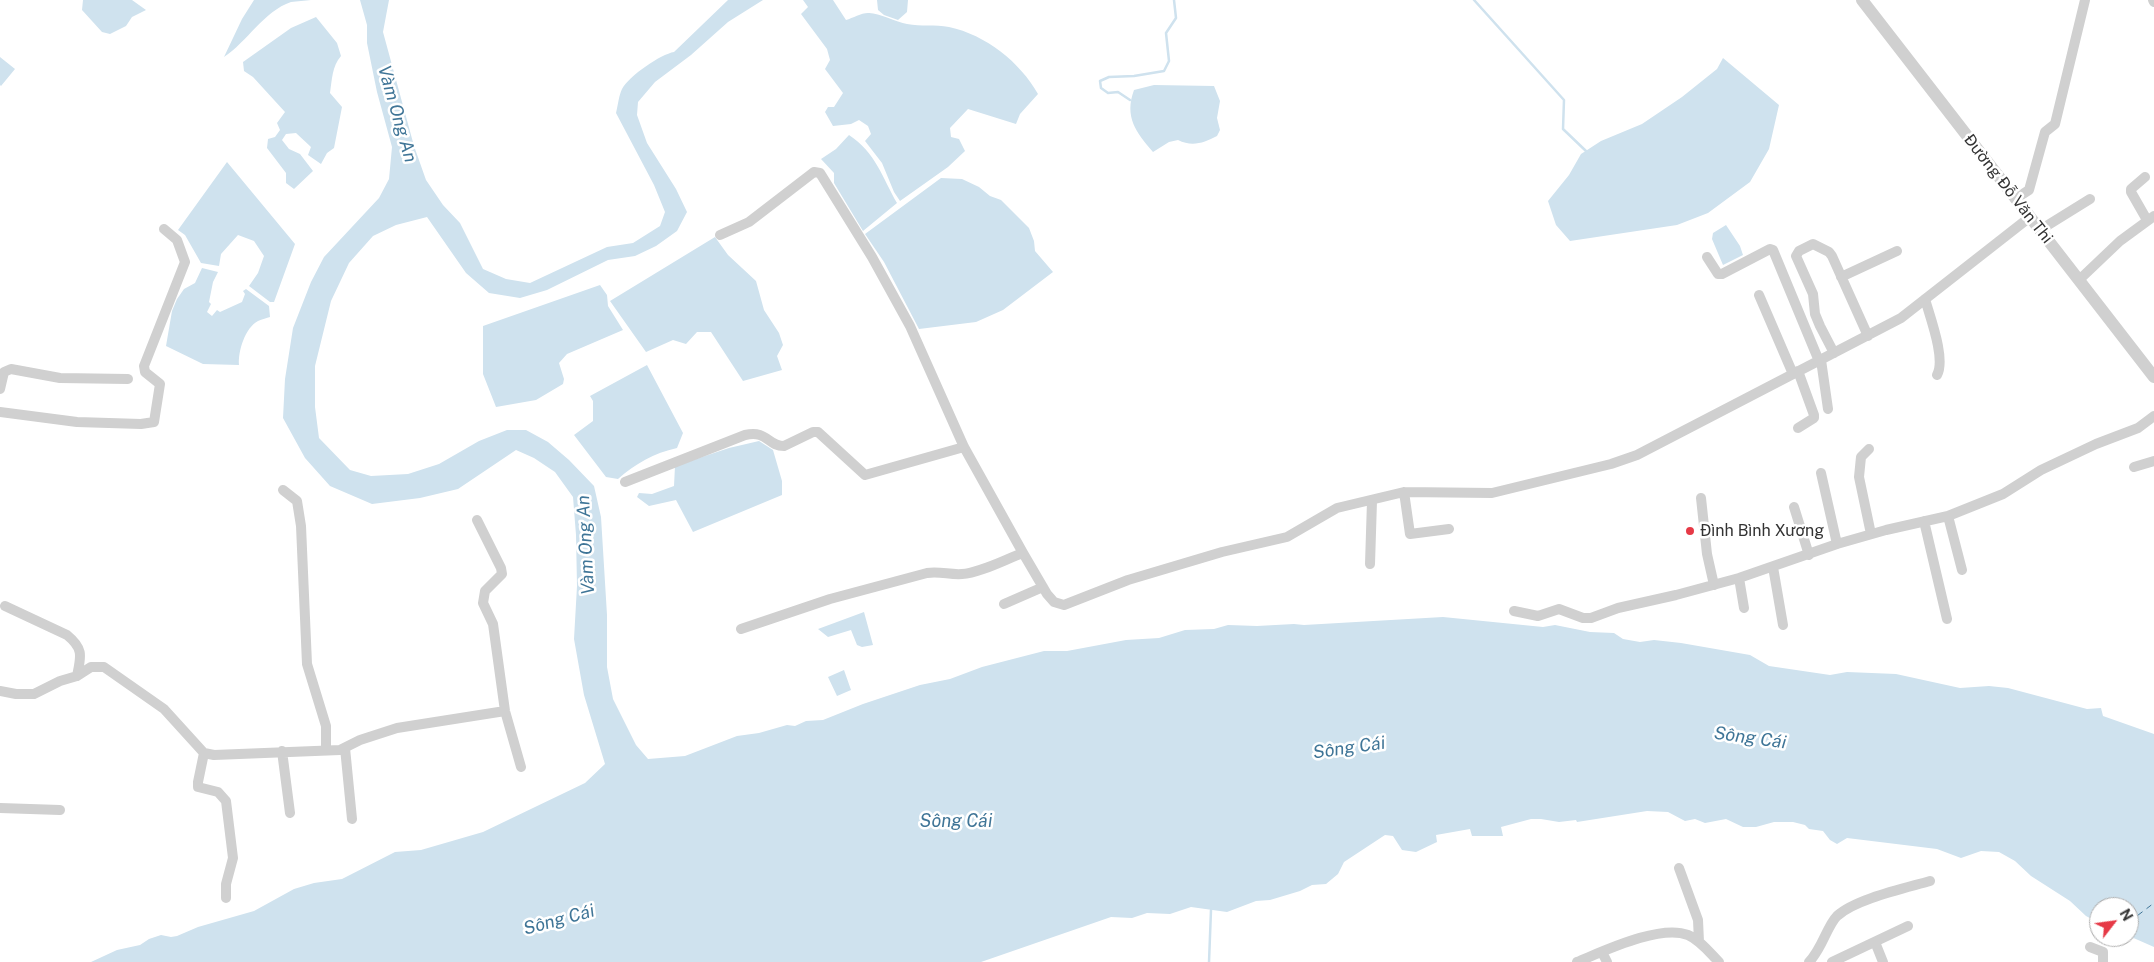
<!DOCTYPE html>
<meta charset="utf-8">
<style>
body{margin:0}
#map{position:relative;width:2154px;height:962px;overflow:hidden;background:#fff;font-family:"Public Sans",sans-serif}
canvas{display:block}
.north{position:absolute;left:2089px;top:897px;width:50px;height:50px;box-sizing:border-box;background:#fff;border:1px solid #adadad;border-radius:50%;rotate:60deg;font-size:14px;font-weight:700;line-height:20px;text-align:center;color:#333}
.north::after{content:'';display:block;margin:auto;width:18px;height:22px;background:#e63946;clip-path:polygon(50% 0,100% 100%,50% 72%,0 100%)}
</style>
<div id="map">
<canvas width="2154" height="962"></canvas>
<div class="north">N</div>
</div>
<script>
const g = document.querySelector('canvas').getContext('2d');
g.lineJoin = 'round';
function fillPath(path, color) { g.fillStyle = color; g.fill(path, 'evenodd'); }
function trace(path, color, width, dash) { g.strokeStyle = color; g.lineWidth = width; g.lineCap = dash ? 'butt' : 'round'; g.setLineDash(dash || []); g.stroke(path); }
function write(font, color, halo, rows, align = 'center') {
  g.font = font + ' "Public Sans",sans-serif'; g.lineWidth = 5; g.setLineDash([]); g.textBaseline = 'middle'; g.strokeStyle = halo; g.fillStyle = color; for (const [text, x, y, turn = 0] of rows) {
    g.save(); g.translate(x, y); g.rotate((+turn || 0) * Math.PI / 180); g.textAlign = isNaN(turn) ? turn : align; if (halo) g.strokeText(text, 0, 0); g.fillText(text, 0, 0); g.restore();
  }
}
fillPath(new Path2D(`
 M83,0H132L146,10L132,17L126,26L110,34L102,32L82,10Z
 M254,0H311C305,1 297,1 291,2C264,11 247,42 224,57L242,19Z
 M360,0H389L383,32L414,146L426,180L443,205L460,223L483,269L506,279L530,283L607,247L633,243L660,226L665,212L654,185L616,113C618,105 619,95 622,89C629,76 661,54 674,52L728,0H763L728,22L691,55L655,82L638,102L637,115L647,143L676,189L687,212L677,231L656,246L635,256L608,260L547,290L520,298L489,293L466,273L427,217L396,225L373,236L349,263L331,301L315,366V407L319,438L350,470L371,476L408,474L439,464L479,441L507,430H526L548,442L569,460L594,486L601,517L607,615V667L613,699L636,745L648,759L685,756L737,736L759,733L787,725L795,726L806,721L823,720L863,704L920,685L950,679L982,667L1044,651H1067L1126,640L1159,638L1185,630L1214,629L1228,625L1257,626L1294,624L1304,625L1443,617L1543,627L1555,625L1590,632L1614,633L1623,639L1640,642L1654,640L1681,643L1750,655L1769,666L1830,675L1847,672L1896,674L1960,688L1989,686L2008,688L2087,709L2101,708L2103,716L2154,734V947L2129,936V907H2099V923L2086,916L2070,901L2031,876L2015,861L1999,852L1981,851L1961,858L1937,849L1847,838L1837,844L1830,840L1823,831L1809,829L1805,825L1793,822H1774L1756,827H1743L1726,819L1705,823L1695,819L1685,821L1668,812L1647,811L1577,822L1576,820L1559,822L1541,819H1531L1501,827L1503,836H1472L1470,829L1436,835L1437,842L1416,852L1402,850L1393,836L1385,835L1344,862L1338,874L1326,884L1312,885L1300,891L1270,900L1256,901L1227,912L1191,907L1170,914L1147,913L1132,918L1111,917L981,962H91L117,950L140,945L149,939L161,935L171,937L177,936L198,927L254,911L294,889L314,883L342,879L395,852L421,850L483,832L585,783L605,764L584,695L574,639L577,586L576,535L573,497L555,472L534,458L516,450L458,489L420,498L372,504L330,486L305,458L283,418L285,379L293,328L311,282L324,257L379,198L389,179L392,147L377,92L367,43V25Z
 M803,0H833L846,20C853,18 861,13 868,13C877,12 896,22 907,24C921,27 935,24 949,27C986,35 1020,62 1038,94L1020,114L1016,124L968,109L950,128L951,137L959,139L965,151L948,167L900,201L894,192L882,163L865,141L871,134L868,126L859,120L851,124L833,126L825,112L828,107H834L843,93L825,69L830,60L827,49L801,14L808,7Z
 M877,0H908L907,12L898,20L884,15L878,10Z
 M316,17L337,43L341,56C332,66 332,80 330,93L342,107L334,148L327,153L321,164L308,155L311,147L296,133L286,134L282,140L289,149L300,154L313,171L294,189L286,183V173L267,148L268,139L275,137L280,130L277,123L285,112L253,77L244,71L243,62L291,28Z
 M0,57L15,69L1,86L0,85Z
 M1723,58L1779,105L1769,149L1750,182L1708,213L1677,225L1570,241L1556,225L1548,201L1569,175L1581,154L1601,141L1642,124L1682,97L1717,69Z
 M1154,85L1214,86L1220,101L1217,118L1220,130L1217,136C1204,143 1192,147 1178,140L1169,142L1153,152C1136,132 1124,117 1134,90Z
 M849,135C876,153 882,177 897,203L863,231L834,183V173L821,159L836,149Z
 M227,162L295,244L274,302H270L249,286L258,273L264,256L254,241L238,235L221,254L219,266L201,263L185,235L178,230Z
 M941,178L962,179L979,187L990,196L1001,200L1029,228L1034,241L1035,251L1053,272L1003,310L976,322L919,329L884,262L865,234Z
 M1726,225L1740,246L1743,255L1723,265L1712,239L1713,233Z
 M715,237L728,255L756,281L764,310L779,333L783,345L777,356L782,370L743,381L711,332H697L686,344L673,340L646,352L610,301Z
 M202,268L218,272L213,282L209,302L211,304L207,312L212,316L217,310L220,312L242,302L245,294L243,291L246,289L269,306L270,317C267,318 262,319 258,321C245,328 238,351 239,365L203,364L166,346L172,311L177,299L184,289L195,283Z
 M600,285L607,295L608,306L623,330L567,354L559,363L564,379L563,384L536,400L496,407L483,374V326Z
 M647,365L683,433L677,448C654,453 635,464 618,479L606,477L574,435L593,421V401L590,396Z
 M759,441L773,450L782,481V495L693,532L676,500L649,506L637,497L639,493L652,494L674,486L675,466L729,448Z
 M864,612L873,645L862,647L857,645L851,630L828,637L818,629Z
 M844,670L851,690L837,696L828,677Z`), '#cfe2ee');
trace(new Path2D(`
 M1474,0L1564,100L1563,129L1586,151
 M1130,100L1118,92L1108,93L1101,88L1100,81L1109,77L1134,76L1164,71L1169,61L1166,33L1176,18L1174,0
 M1209,962L1211,910`), '#cfe2ee', 2.5);
trace(new Path2D(`
 M2129,922L2154,903`), '#3f7597', 1, [6, 5]);
trace(new Path2D(`
 M2153,0L2154,2
 M2145,177L2131,189V192L2147,220
 M2015,199L2029,190L2045,132L2055,124L2085,0
 M2040,230L2090,199
 M720,235L749,222L814,172L820,173L872,257L910,326L964,447L1023,553L1047,594L1054,602L1064,605L1128,580L1222,552L1287,537L1337,508L1404,492L1492,493L1611,464L1637,455L1901,318L2030,217
 M1707,257L1718,274H1722L1770,249L1773,250L1819,361
 M1841,277L1897,251
 M2079,280L2120,241L2154,216
 M1759,295L1793,374
 M1925,299C1930,317 1946,359 1937,375
 M1834,353L1820,326L1815,314L1813,294L1796,256L1799,251L1813,244L1829,252L1832,256L1868,336
 M1821,360L1828,409
 M1798,371L1814,415V418L1798,428
 M0,389L4,372L11,369L60,378L128,379
 M0,412L77,422L141,424L154,422L160,384L145,372L144,366L185,262L177,240L164,229
 M1869,449L1861,457L1859,477L1871,534
 M2134,467L2154,461
 M1821,473L1837,544
 M625,482L745,435C768,430 767,446 784,446L813,432H818L865,475L964,447
 M283,490L297,501L301,526L307,664L326,726V750
 M1404,492L1410,534L1449,529
 M1701,498L1707,554L1714,585
 M1794,507L1809,555
 M1948,516L1962,570
 M477,520L501,568L502,574L485,591L483,603L493,624L505,711L521,767
 M1924,521L1947,619
 M1370,564L1372,501
 M1773,567L1783,625
 M1739,578L1744,608
 M1004,604L1043,587
 M5,606L67,635C84,649 81,656 77,676
 M1514,611L1538,616L1559,609L1583,618H1591L1618,608L1676,595L1739,578L1837,544L1886,530L1948,516L2003,494L2041,470L2096,444L2138,428L2154,416
 M741,629L830,599L927,573C940,571 950,575 962,574C980,573 1006,559 1023,553
 M0,691L16,694H34L60,681L77,676L91,667H104L164,709L204,753L214,755L340,750L360,740L397,728L505,711
 M345,748L352,819
 M282,751L290,813
 M204,753L198,782V787L218,792L226,801L233,858L226,884V898
 M0,808L60,810
 M1679,868L1698,920L1699,942
 M1875,942L1883,962
 M2090,947L2103,952V962
 M1602,952L1607,962
 M1577,962C1604,951 1660,924 1688,935C1700,940 1710,953 1719,962
 M1809,962C1822,949 1827,926 1837,916C1855,899 1906,888 1930,881
 M1832,962L1908,926`), '#d0d0d0', 10);
trace(new Path2D(`
 M1862,0L2154,377`), '#d0d0d0', 12);
for (const [x, y, r, color] of [
 [1690,531,5,"#e63946"]
]) { const dot = new Path2D(); dot.arc(x, y, r, 0, 2 * Math.PI); g.fillStyle = color; g.fill(dot); trace(dot, '#fff', 2); }
write('16px', '#333', '#fff', [
 ["Đường Đỗ Văn Thi",2008,189,52]
]);
write('16px', '#333', '#fff', [
 ["Đình Bình Xương",1700,531]
], 'left');
write('italic 18px', '#3f7597', '#fff', [
 ["Vàm Ong An",397,114,74],
 ["Vàm Ong An",586,545,-93],
 ["Sông Cái",1750,738,8],
 ["Sông Cái",1349,748,-8],
 ["Sông Cái",956,821],
 ["Sông Cái",559,920,-15]
]);
</script>
